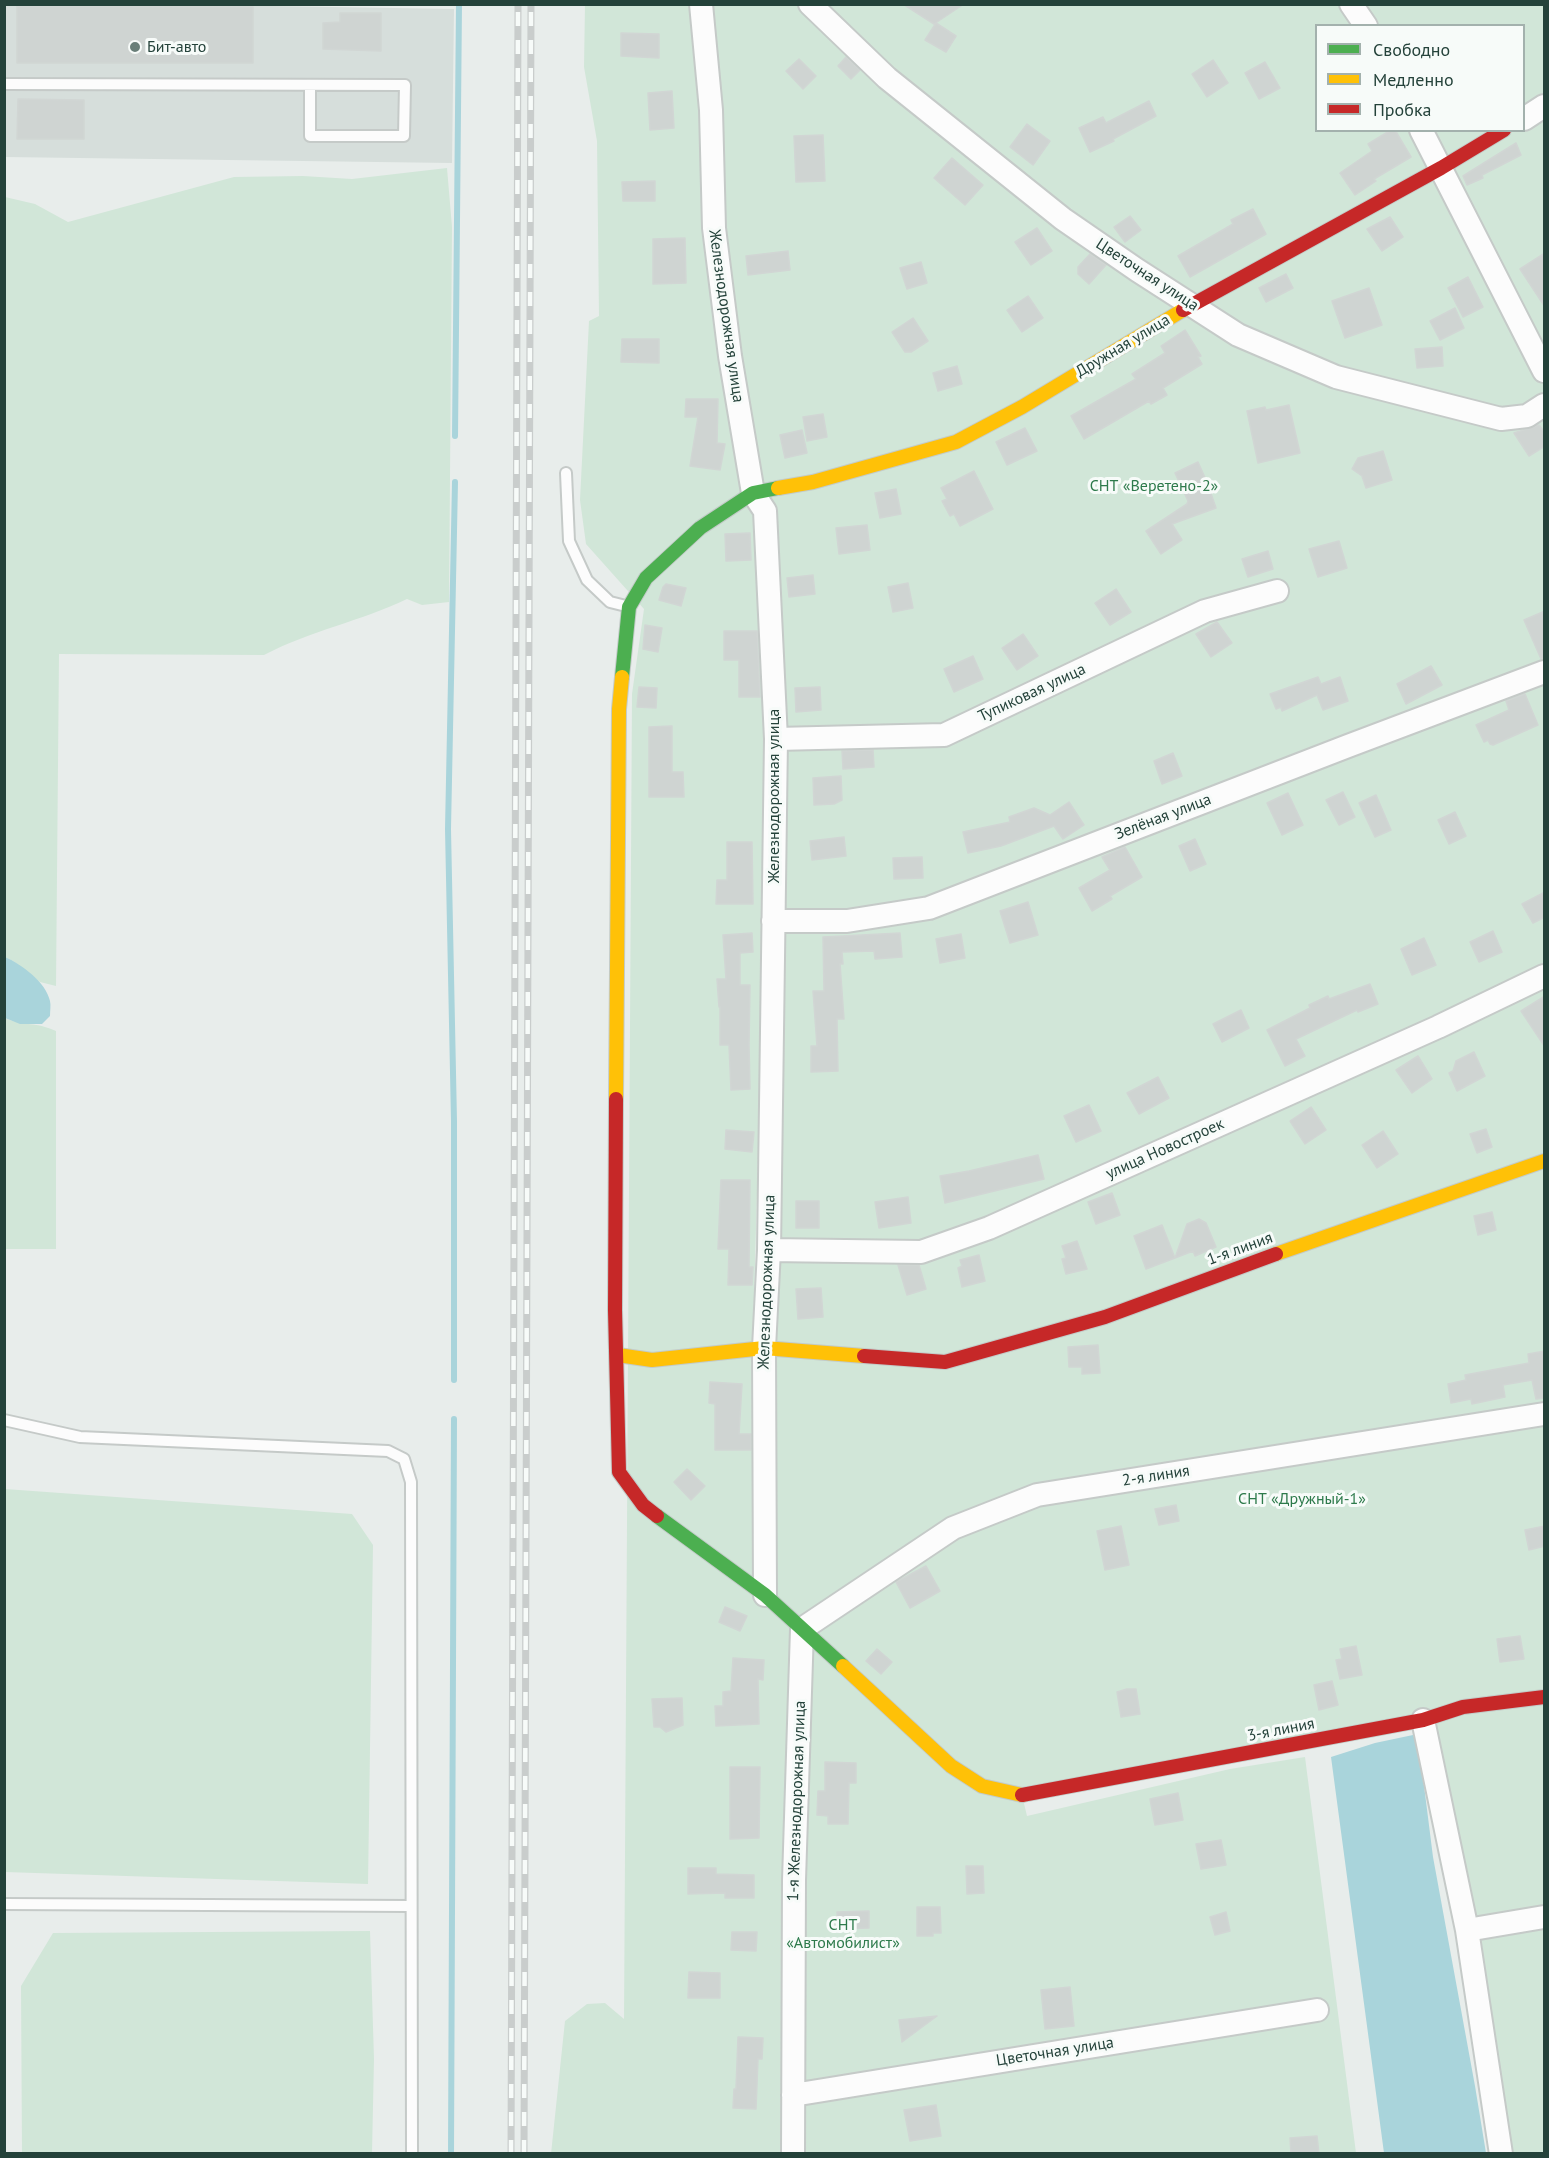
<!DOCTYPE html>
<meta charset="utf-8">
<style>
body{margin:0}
#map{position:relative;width:1549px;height:2158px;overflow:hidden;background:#e8edeb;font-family:"PT Sans",sans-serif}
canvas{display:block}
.frame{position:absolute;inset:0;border:6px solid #24423a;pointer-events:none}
.legend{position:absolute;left:1315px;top:24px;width:210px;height:108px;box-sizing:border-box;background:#f7fbf9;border:2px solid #a3b1ad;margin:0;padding:8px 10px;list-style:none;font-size:18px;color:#24423a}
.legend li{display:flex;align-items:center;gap:12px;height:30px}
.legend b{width:30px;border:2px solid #a3b1ad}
</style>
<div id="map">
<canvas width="1549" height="2158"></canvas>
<div class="frame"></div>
<ul class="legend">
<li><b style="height:8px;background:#4caf50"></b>Свободно</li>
<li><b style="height:8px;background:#ffc107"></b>Медленно</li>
<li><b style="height:8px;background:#c62828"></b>Пробка</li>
</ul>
</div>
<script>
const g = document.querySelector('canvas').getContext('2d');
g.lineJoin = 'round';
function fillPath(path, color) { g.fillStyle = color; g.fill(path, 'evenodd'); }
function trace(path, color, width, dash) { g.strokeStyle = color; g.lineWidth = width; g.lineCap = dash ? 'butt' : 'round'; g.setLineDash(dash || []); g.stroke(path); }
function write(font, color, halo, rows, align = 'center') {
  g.font = font + ' "PT Sans",sans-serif'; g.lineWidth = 6; g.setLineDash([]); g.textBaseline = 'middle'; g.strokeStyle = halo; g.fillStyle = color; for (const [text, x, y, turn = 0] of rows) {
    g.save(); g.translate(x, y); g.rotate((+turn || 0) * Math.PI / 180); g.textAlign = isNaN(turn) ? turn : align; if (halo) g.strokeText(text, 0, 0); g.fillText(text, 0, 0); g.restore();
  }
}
fillPath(new Path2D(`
 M5,5H211L454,9L452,163L5,157Z`), '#d6dedb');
fillPath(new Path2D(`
 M585,5H1544V2153H1501L1423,1720L1022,1795L1027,1816L1230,1769L1305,1757L1356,2153L551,2154L565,2021L587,2004L605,2003L624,2019L632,694L644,609L586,544L580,500L589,321L599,316L597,141L584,67ZM1316,26H1524V130H1316ZM765,908L764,1347L753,1335Z
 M447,168L452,227L449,602L422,605L407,599C361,621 310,631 264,655L59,654L56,986L40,982L13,961L5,957V197L35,204L68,222L234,177L303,176L352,179Z
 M4,1018C24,1026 37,1022 56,1031V1249H5Z
 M5,1489L352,1514L373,1545L368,1884L5,1872Z
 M370,1931L374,2059L372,2153H22L21,1986L53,1933Z`), '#d1e6d8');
fillPath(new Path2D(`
 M5,957C21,964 46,982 50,1001C51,1005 50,1011 50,1016L42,1024H20L5,1018Z
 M1413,1735L1419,1746L1433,1857L1475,2086L1486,2153H1384L1331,1757L1375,1743Z`), '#a9d4db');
trace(new Path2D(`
 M455,436L459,4
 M454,1380V1121L448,829L455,482
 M451,2154L454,1419`), '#a9d4db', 6);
const building = new Path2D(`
 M903,4H964L934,24Z
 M17,6L253,7V63H17Z
 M340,13H381V51L323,49V23L340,22Z
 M936,23L956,36L946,52L925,40Z
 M621,33L659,34V58L621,56Z
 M846,57L860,70L851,79L838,66Z
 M799,59L816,76L803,89L786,71Z
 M1213,60L1228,83L1207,97L1192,74Z
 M1265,62L1280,88L1259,99L1245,73Z
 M672,91L674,128L650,130L648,93Z
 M18,99L84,100V139H17Z
 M1149,101L1156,116L1113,139L1114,141L1090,152L1079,128L1103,117L1106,123Z
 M1027,124L1050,141L1033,165L1010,147Z
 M1391,130H1395L1411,157L1374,179L1376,181L1355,195L1340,173L1372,151L1368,144Z
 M823,135L825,181L796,182L794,136Z
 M1516,143L1521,155L1482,175L1483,178L1467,185L1463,176Z
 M952,158L983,185L965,205L934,178Z
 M655,181V201H623L622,182Z
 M1253,209L1266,234L1190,277L1178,256L1233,224L1231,220Z
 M1130,216L1141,230L1125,242L1114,227Z
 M1390,217L1403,237L1382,251L1367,229Z
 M1037,228L1052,251L1031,265L1015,242Z
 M685,238L686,283L653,284V239Z
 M788,251L790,270L748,275L746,256Z
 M1545,253V307L1520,269Z
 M1090,254L1106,265L1089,284L1078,274V267Z
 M921,262L927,283L907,289L900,268Z
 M1286,274L1293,288L1266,302L1259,288Z
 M1468,277L1483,307L1463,317L1448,288Z
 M1369,288L1382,325L1345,338L1332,301Z
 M1028,296L1043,318L1022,332L1007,310Z
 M1455,308L1464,328L1440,340L1430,321Z
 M913,318L928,341L911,352H905L892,332Z
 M1185,330L1201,356L1198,357L1202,364L1163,388L1167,395L1151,404L1149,401L1084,439L1071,416L1136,379L1132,374L1165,353L1161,346Z
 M622,339H659V363L621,362Z
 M1442,347L1443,366L1417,368L1415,349Z
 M957,366L962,384L938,391L933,373Z
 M686,399H718L717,443L725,444L720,470L690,466L698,417H685Z
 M1289,405L1300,453L1258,463L1247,411L1265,407L1266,410Z
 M823,414L827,437L807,441L803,417Z
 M1539,425L1545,433V446L1529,456L1514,433Z
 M1025,428L1037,451L1007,465L996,442Z
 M802,430L807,453L785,458L780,435Z
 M1383,451L1392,480L1366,488L1362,476L1352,469L1358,458Z
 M1198,462L1207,482L1216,508L1172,524L1182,540L1161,554L1146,531L1187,504L1188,501L1175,473Z
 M974,471L993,509L960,526L954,514L950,516L942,501L947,499L941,488Z
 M896,489L901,514L880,518L875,493Z
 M867,525L870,550L839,554L836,528Z
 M750,533L751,560L726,561L725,534Z
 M1339,541L1347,568L1318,577L1309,549Z
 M1268,551L1273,569L1248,577L1242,559Z
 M813,575L815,594L789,597L787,578Z
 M908,583L913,608L893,612L888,587Z
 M666,584L686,588L681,606L659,600L663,587Z
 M1116,589L1131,612L1110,625L1095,603Z
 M1545,611V659H1541L1524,620Z
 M1217,622L1232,643L1211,657L1196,634Z
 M645,625L662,628L658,652L643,649Z
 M724,631H757L760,697H739V660H724Z
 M1023,634L1038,656L1017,670L1002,648Z
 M973,656L983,679L954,692L944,669Z
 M1431,666L1442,685L1406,704L1397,684Z
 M1318,677L1321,684L1340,677L1348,701L1323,710L1317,695L1282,711L1281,707L1276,709L1270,694Z
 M639,687L657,688L656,708L637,707Z
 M820,687L821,710L796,712L795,688Z
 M1525,694L1538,725L1493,745L1490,744L1488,740L1484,742L1476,725L1509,710L1506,701Z
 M672,726V772H683L684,797H649V727Z
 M873,750L874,767L843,769L842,751Z
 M1173,753L1182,776L1162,784L1154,761Z
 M841,776L842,800L834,804L814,805L813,778Z
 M1343,792L1355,817L1339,825L1326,800Z
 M1288,793L1303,825L1282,835L1267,803Z
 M1376,795L1391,830L1375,837L1359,803Z
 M1069,802L1084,825L1063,839L1054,826L1001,846L968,853L963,832L1010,822L1009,817L1034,808L1050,815Z
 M1455,812L1466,836L1449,844L1438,820Z
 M844,837L846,856L812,860L810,841Z
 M1195,839L1206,864L1190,871L1179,846Z
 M727,842H752L753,904H716L717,880H727Z
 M1125,847L1142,877L1110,896L1112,899L1092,911L1079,888L1110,870L1102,857Z
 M922,857L923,878L894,879L893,858Z
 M1545,892V917L1533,923L1522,904Z
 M1028,902L1038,935L1010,943L1000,911Z
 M1493,931L1502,952L1479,962L1470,942Z
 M752,933L753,952L740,953V985H750L749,1045L750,1089L731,1090L729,1045H720V1007H719L717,979H726L723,935Z
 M900,933L902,957L875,959L874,951L842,952L843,964H840L844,1019H837L838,1071L811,1072V1046H817L813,991H824L823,937Z
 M961,934L965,958L940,963L936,939Z
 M1424,938L1436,965L1412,975L1401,949Z
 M1370,984L1378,1004L1358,1012L1357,1010L1296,1039L1305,1056L1285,1066L1267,1030L1310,1008L1309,1005L1328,996L1329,999Z
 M1545,996V1047L1521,1011Z
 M1241,1010L1249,1028L1222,1042L1213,1024Z
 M1474,1052L1485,1076L1457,1091L1449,1073L1453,1071L1456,1061Z
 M1418,1056L1432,1079L1412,1093L1396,1070Z
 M1158,1077L1169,1098L1139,1114L1127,1093Z
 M1089,1105L1101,1131L1076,1142L1064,1116Z
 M1311,1107L1326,1130L1305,1144L1290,1121Z
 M1486,1129L1492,1147L1477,1153L1470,1134Z
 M726,1130L754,1132L752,1152L725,1149Z
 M1383,1131L1398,1154L1377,1168L1362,1145Z
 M1038,1155L1044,1179L945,1203L940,1176L969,1171Z
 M721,1180H750L749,1267H753L752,1285H728L729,1249H718Z
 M1112,1193L1120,1215L1096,1224L1088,1202Z
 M908,1197L911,1223L879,1228L875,1202Z
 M796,1201H819V1228H796Z
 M1492,1212L1496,1230L1478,1235L1474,1216Z
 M1199,1219L1206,1223L1216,1247L1195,1256L1193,1251L1175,1258L1187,1224Z
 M1162,1225L1175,1258L1146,1269L1134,1236Z
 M1077,1241L1087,1269L1066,1274L1062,1259L1066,1258L1062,1246Z
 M979,1255L985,1281L962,1287L958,1268L962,1266L960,1260Z
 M898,1265H919L926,1289L907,1295Z
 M821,1288L823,1317L798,1319L796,1289Z
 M1098,1345L1100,1373L1082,1374V1367H1069L1068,1347Z
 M1545,1351V1398L1536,1399L1532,1380L1503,1385L1505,1397L1472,1404L1471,1399L1451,1403L1448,1384L1466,1380L1465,1375L1529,1363L1528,1354Z
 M710,1382L742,1384L739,1434H751V1450H715V1404L709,1403Z
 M687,1469L705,1486L691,1500L674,1482Z
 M1176,1505L1179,1521L1159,1525L1155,1509Z
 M1121,1526L1129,1565L1105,1570L1097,1531Z
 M1545,1526V1546L1529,1550L1525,1530Z
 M926,1566L940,1591L910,1608L896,1582Z
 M725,1607L747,1616L740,1631L719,1622Z
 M1520,1636L1524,1659L1500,1662L1497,1639Z
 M1356,1646L1362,1675L1340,1679L1336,1660L1342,1659L1340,1649Z
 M877,1649L892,1662L881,1674L866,1661Z
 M733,1658L764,1660L763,1680L758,1679L759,1724L716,1726L715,1706H723V1692L731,1691Z
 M1332,1681L1338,1705L1319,1710L1314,1685Z
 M1127,1689H1136L1140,1714L1121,1717L1117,1692Z
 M682,1698L683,1725L666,1732L660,1727H654L652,1699Z
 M825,1762L856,1763V1783H849L848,1824H828V1816L817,1815L818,1791H825Z
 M730,1767H760L759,1838L730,1839Z
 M1178,1793L1183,1820L1155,1825L1150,1799Z
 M1221,1840L1226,1865L1201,1869L1196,1844Z
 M966,1866H983L984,1893L967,1894Z
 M688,1868H716V1874L754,1875V1898H725V1893L688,1894Z
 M917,1907H940L941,1933H933V1936H917Z
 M869,1911V1928L838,1929L837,1912Z
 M1226,1912L1230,1931L1215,1935L1210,1917Z
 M732,1932H757L756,1951L731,1950Z
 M689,1972L720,1973V1998H688Z
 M1070,1987L1074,2026L1045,2029L1041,1990Z
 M937,2016L902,2042L899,2020Z
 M738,2037L763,2038L762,2059H758L756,2109L733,2108L734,2089H736Z
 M936,2105L941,2136L910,2141L904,2110Z
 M1317,2136L1319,2154H1291L1290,2138Z`);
fillPath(building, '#cfd4d2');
trace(building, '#d1d6d4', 1.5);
const lane = new Path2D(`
 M4,84L405,85L404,136H310V85
 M566,473L569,541L587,580L610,602L626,606
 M4,1420L80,1437L388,1451L404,1459L411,1482L412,2154
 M4,1904L411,1906`);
const street = new Path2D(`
 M701,4L711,110L714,228L730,356L753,493L765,511L776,739L769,1250L764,1348L765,1595
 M810,4L887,78L1063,219L1137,270L1238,335L1336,377L1501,419L1527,416L1544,405
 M1351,4L1366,26
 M1524,119L1544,106
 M1421,130L1544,371
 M776,739L944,735L1205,611L1277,591
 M773,921H847L929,908L1348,746L1544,672
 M769,1250L921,1252L989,1228L1438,1027L1544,976
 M1423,1720L1467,1930L1501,2154
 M1467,1930L1544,1917
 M793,2095L1317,2010
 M793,2154L794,1880L802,1629L953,1528L1037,1495L1544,1414`);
const fast = new Path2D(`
 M622,677L629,607L646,578L700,528L753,493L778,488
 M657,1516L765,1595L843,1666`);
const slow = new Path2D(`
 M778,488L813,482L956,442L1022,407L1183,310
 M616,1099L619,709L622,677
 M1276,1254L1544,1161
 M618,1355L652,1360L764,1348L864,1356
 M843,1666L951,1766L982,1786L1022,1795`);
const jam = new Path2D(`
 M1183,310L1441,168L1504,130
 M616,1099L615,1310L619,1472L643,1505L657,1516
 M864,1356L945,1362L1105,1317L1276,1254
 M1022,1795L1423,1720L1463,1707L1544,1697`);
trace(lane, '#c5cac8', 14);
trace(street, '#c5cac8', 26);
trace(fast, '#c3cbc8', 16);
trace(slow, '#c3cbc8', 16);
trace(jam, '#c3cbc8', 16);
trace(lane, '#fcfcfc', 10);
trace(street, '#fcfcfc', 22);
trace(fast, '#4caf50', 14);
trace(slow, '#ffc107', 14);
trace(jam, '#c62828', 14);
const rail = new Path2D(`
 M511,2154L518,4
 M524,2154L531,4`);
trace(rail, '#c9cdcc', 7);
trace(rail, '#f7fbf9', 4.5, [14]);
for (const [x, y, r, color] of [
 [135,47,6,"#697e78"]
]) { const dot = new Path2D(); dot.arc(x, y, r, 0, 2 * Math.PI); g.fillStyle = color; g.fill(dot); trace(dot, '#f7fbf9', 2); }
write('16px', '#24423a', '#f7fbf9', [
 ["Бит-авто",147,47]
], 'left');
write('16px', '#24423a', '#f7fbf9', [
 ["Цветочная улица",1147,275,33],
 ["Железнодорожная улица",726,316,82],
 ["Дружная улица",1123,346,-31],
 ["Тупиковая улица",1032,693,-25],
 ["Железнодорожная улица",774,796,-90],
 ["Зелёная улица",1163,817,-21],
 ["улица Новостроек",1165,1149,-24],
 ["1-я линия",1240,1249,-20],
 ["Железнодорожная улица",767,1282,-88],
 ["2-я линия",1156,1476,-9],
 ["3-я линия",1281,1730,-11],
 ["1-я Железнодорожная улица",797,1801,-88],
 ["Цветочная улица",1055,2052,-9]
]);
write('16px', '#2d7a4b', '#f7fbf9', [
 ["СНТ «Веретено-2»",1154,486],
 ["СНТ «Дружный-1»",1302,1499],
 ["СНТ",843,1925],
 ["«Автомобилист»",843,1943]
]);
</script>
